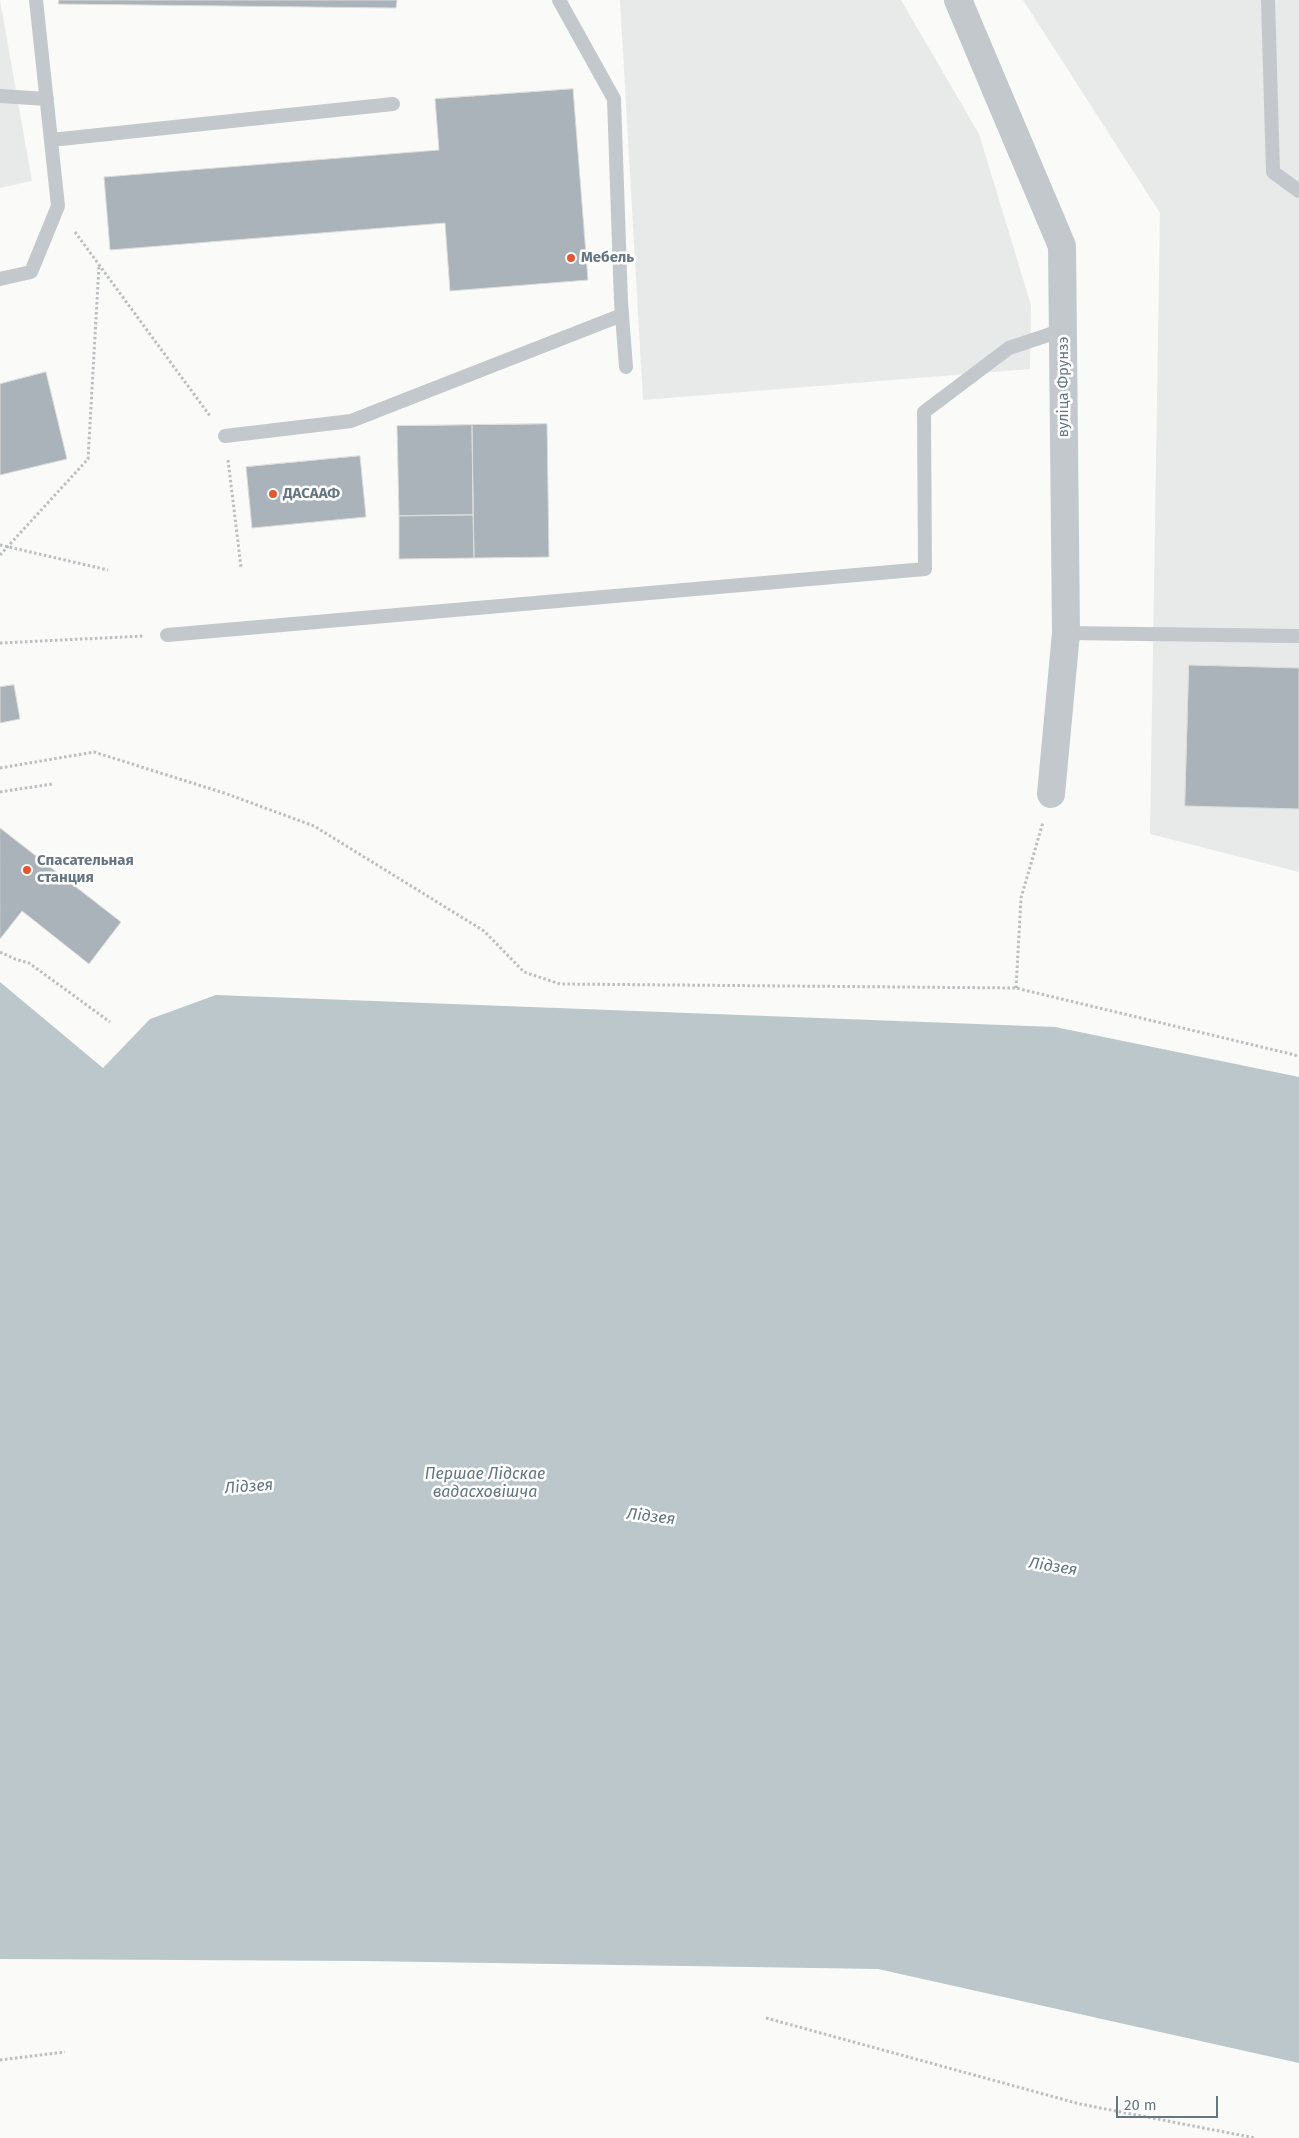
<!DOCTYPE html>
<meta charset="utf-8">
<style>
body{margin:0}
#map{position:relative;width:1299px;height:2138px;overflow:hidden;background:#fafaf8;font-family:"Fira Sans",sans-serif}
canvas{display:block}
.scale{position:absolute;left:1116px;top:2096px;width:102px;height:22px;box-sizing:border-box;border:2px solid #657683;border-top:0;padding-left:6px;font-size:15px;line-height:18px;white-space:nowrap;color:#657683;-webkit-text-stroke:4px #fff;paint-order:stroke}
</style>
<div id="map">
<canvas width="1299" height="2138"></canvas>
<div class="scale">20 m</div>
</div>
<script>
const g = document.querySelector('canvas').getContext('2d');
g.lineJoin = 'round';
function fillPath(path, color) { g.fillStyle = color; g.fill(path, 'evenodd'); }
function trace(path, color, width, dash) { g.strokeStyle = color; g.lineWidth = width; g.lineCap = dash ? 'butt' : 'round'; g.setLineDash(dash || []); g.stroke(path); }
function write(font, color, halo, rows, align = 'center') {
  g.font = font + ' "Fira Sans",sans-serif'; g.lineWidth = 5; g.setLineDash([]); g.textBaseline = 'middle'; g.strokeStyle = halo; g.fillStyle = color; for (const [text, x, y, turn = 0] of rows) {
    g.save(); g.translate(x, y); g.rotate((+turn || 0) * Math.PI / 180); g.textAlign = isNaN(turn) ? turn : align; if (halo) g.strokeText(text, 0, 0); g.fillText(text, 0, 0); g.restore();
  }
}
fillPath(new Path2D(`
 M0,0L32,181L0,188Z
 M620,0H901L979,134L1031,305L1030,369L643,400Z
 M1023,0H1299V872L1150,834L1160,213Z`), '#e8e9e9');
fillPath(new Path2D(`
 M0,982L103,1068L150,1019L216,995L1055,1027L1299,1077V2063L878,1969L363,1961L0,1959Z`), '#bbc7cb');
const building = new Path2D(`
 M59,0H397L396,8L59,4Z
 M573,89L588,280L450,291L445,223L110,250L104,177L439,150L435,99Z
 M46,372L67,459L0,475V384Z
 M547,424L549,557L474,558L472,425Z
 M472,425L473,515L399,516L397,426Z
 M360,456L366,517L252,528L246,467Z
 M473,515L474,558L399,559V516Z
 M1189,665L1299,668V809L1185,806Z
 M14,685L20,719L0,723V687Z
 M0,828L121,922L89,964L22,911L0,939Z`);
fillPath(building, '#aab3b9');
trace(building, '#dcdcda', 1);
trace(new Path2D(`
 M75,232L210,416
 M228,460L241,567
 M0,545L108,570
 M0,555L88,459L99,266
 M0,643L144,636
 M0,768L94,752L227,794L314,826L484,931L524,972L560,984L1016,988L1299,1056
 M0,792L52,784
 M0,952L15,959L29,963L110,1022
 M1016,988L1021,898L1043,822
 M766,2018L1080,2104L1255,2138
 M0,2060L65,2052`), '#bbbfc2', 3, [2.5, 2.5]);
trace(new Path2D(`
 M559,0L614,99L621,302L626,367
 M1268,0L1273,172L1299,191
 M0,96L47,99
 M51,140L393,104
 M0,279L31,272L58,206L36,0
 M225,436L351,421L622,315
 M1066,633L1299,636
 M167,635L925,569L924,412L1009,348L1063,330`), '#c3c8cc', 14);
trace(new Path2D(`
 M958,0L1062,246L1066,633L1051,794`), '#c3c8cc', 28);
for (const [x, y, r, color] of [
 [571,258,5,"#e4572e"],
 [273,494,5,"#e4572e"],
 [27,870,5,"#e4572e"]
]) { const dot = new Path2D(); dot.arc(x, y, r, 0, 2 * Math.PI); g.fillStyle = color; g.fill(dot); trace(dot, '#fff', 2); }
write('bold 15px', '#657683', '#fff', [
 ["Мебель",581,258],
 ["ДАСААФ",283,494],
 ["Спасательная",37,861],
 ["станция",37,878]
], 'left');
write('15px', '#657683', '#fff', [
 ["вуліца Фрунзэ",1064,387,-90]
]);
write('italic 16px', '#60757c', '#fff', [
 ["Першае Лідскае",485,1475],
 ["вадасховішча",485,1493],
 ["Лідзея",249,1487,-4],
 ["Лідзея",651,1517,7],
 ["Лідзея",1053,1567,9]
]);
</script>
